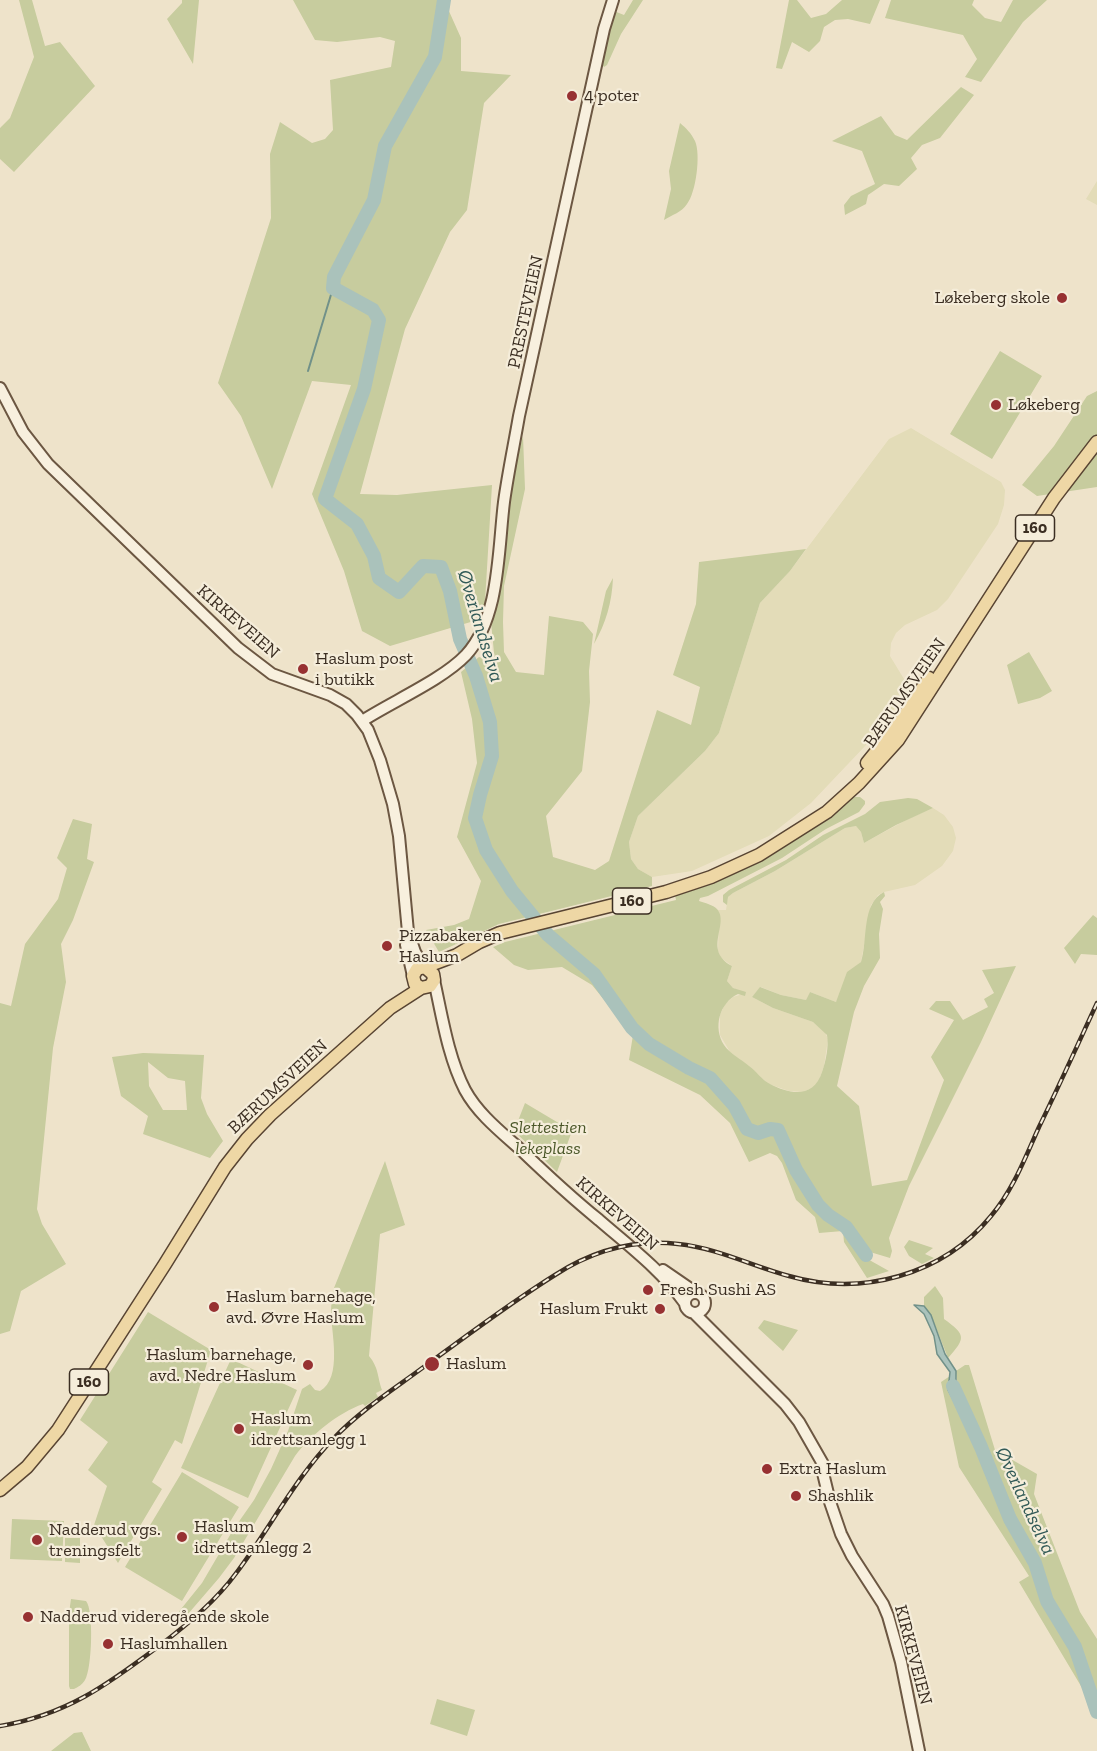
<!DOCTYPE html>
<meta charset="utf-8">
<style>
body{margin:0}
canvas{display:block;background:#eee3ca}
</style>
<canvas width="1097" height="1751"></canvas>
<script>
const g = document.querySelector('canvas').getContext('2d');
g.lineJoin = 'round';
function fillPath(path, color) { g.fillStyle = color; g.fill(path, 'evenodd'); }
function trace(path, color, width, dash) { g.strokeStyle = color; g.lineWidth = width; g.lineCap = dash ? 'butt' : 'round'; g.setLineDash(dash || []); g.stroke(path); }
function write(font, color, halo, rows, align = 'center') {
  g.font = font + ' "Zilla Slab",serif'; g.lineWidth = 4.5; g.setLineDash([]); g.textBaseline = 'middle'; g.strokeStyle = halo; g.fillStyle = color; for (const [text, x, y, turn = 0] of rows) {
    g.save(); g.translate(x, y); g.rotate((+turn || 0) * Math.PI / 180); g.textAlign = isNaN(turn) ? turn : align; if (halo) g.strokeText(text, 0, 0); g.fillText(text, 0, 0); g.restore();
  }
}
fillPath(new Path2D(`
 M1097,181V205L1086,199Z
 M911,428L1001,482L1005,490L1004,505L998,524L948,599L937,610L905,625L896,633L891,643L890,656L904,679L901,697L885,725L811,803L769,836L692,871L652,877L638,869L631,859L629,842L638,816L705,751L719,733L760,603L790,571L889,439Z
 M933,808L944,815L953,827L956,838L953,851L942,866L915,885L884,892L878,895L871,905L861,962L855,967L836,1002L810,992L806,1000L781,995L761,987L752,997L773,1008L813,1022L825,1032L828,1039L824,1066L818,1083L813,1088L803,1092L789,1091L769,1084L730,1052L720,1035V1015L725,1004L733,997L746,993L733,988L727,981L732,966L720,957L718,951L719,913L717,910H726L728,897L733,893L775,871L845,828L856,826L861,832L864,843L908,819Z`), '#e3dcb8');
fillPath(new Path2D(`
 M19,0H32L45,46L60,42L95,86L14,172L0,159V128L10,118L34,57Z
 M182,0H199L193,64L167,19L182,3Z
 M293,0H444L461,38V71L511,75L484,103L467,210L450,232L405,329L360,494L397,495L492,485L484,618L390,646L362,631L344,571L312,494L351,385L312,381L272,489L241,416L218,383L271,218L270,154L280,122L312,143L325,139L333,130L330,80L391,67L395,41L380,37L337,42L315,40Z
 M633,0H643L621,34L607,65L604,67L601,63L614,11L624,15Z
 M789,0H797L811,18L826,14L842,0H880L870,24L848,19L835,20L824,27L820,41L809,52L792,42L782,69L776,68Z
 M891,0H974L972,5L985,18L1001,22L1013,0H1047L1023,22L981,82L965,77L977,59L963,35L885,18Z
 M961,87L974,95L940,138L922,145L911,158L917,169L899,186L884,184L868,195L866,204L845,215L844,205L851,196L875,184L862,151L832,141L881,116L895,135L907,140Z
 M680,123C686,128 691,133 695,141C701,154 696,193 687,204C682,212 672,215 664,220L671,189L669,171Z
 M1000,351L1042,376L992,459L950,434Z
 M1097,391V487L1037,496L1022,485L1054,446L1087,396Z
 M523,436L525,489L504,586L503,622L504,652L516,672L544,675L549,616L583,622L593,634L589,671L590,702L582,771L546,816L553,857L595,870L609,861L657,710L691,725L700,687L673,675L696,604L699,562L806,549L790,571L760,603L719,733L705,751L638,816L629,842L631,859L638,869L652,877V886L499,924L439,952L426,930L454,925L469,919L481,881L457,837L477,763L472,719L461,672L479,657L495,663L491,622L510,486Z
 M613,578C612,602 606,623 594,644L606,591Z
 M1029,652L1052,691L1040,698L1018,704L1007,665Z
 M851,797H860L865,801V804L859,812L826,829L782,858L708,896L700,898L699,901C705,903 713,905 717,909C730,924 702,950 732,966L727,981L733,988L746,992L745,996L738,994C719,1003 713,1028 724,1045C730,1054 741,1059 749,1066C756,1071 762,1080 770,1084C791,1095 814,1098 822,1072C826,1061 829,1046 827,1035L813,1022L773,1008L752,997L760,987L781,995L806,1000L810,992L836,1002L847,972L861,962C868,940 861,904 884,892L885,896L880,902L883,909L879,934L880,958L864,986L854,1012L837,1086L859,1106L872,1186L907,1180L944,1080L931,1057L954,1020L929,1009L936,1001H950L963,1020L988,1007L984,999L994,993L982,970L1016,966L981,1042L909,1186L889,1238L892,1251L890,1258L870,1252L864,1257L889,1271L867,1278L844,1242L843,1231L819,1233L815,1217L796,1200L782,1163L777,1156L770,1153L749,1162L730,1123L700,1095L629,1060L633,1035L592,985L562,967L528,970L514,965L493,947L505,942L676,900L675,895L769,855L798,838Z
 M908,798L917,799L933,808L896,825L864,843L861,832L856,826L845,828L775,871L733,893L728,897L727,905L723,902V895L729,890L786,860L823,835L865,814L880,802Z
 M73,819L92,824L87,859L94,862L73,920L61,944L66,982L53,1048L37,1209L42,1224L66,1264L21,1291L10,1331L0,1334V1003L11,1006L25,944L58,899L67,868L57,858Z
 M1093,915L1097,918V955L1081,954L1075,964L1064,948Z
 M143,1053L204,1055L201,1098L207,1114L223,1141L210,1158L143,1134L148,1116L121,1096L112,1057ZM148,1062L168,1078L185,1081L187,1110H163L149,1086Z
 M525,1103L572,1131L557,1172L514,1131Z
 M385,1161L405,1225L380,1234L369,1356C379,1368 377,1376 382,1390L376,1393L378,1397L365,1406L363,1404C338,1413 311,1435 295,1456L234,1558L219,1578L182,1621L177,1614L202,1583L233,1530L254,1500L271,1469L288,1431L302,1389L310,1384L315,1390L320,1391C343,1378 331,1332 331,1311C331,1303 333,1295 334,1288Z
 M909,1240L933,1248L925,1254L934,1258L922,1264L909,1256L904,1247Z
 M935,1286L943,1298L944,1319C966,1335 966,1338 948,1358L931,1315L924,1306V1297Z
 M148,1312L211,1350L182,1444L175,1440L152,1482L162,1489L118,1563L94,1525L107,1486L88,1470L108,1442L80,1420Z
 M764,1320L798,1330L783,1351L758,1328Z
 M231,1359L297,1390L248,1498L181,1468Z
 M965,1365H969L995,1450L1037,1474L1034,1494L1080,1612L1097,1639V1713L1019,1582L1029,1576L959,1467L941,1382L950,1376L948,1390L955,1403L958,1389L956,1371Z
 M182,1472L239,1507L182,1601L125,1567Z
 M12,1519L64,1521L62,1561L10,1559Z
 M65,1538H80V1563L65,1562Z
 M71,1599L86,1601C94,1610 92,1669 85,1680C82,1685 78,1687 74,1689H70L69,1686V1613Z
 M437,1699L475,1710L467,1736L430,1724Z
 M82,1732L91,1751H51L74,1733Z`), '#c7cc9e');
const water = new Path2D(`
 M914,1305L924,1306L931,1315L945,1354L956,1371V1384L962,1399L955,1403L948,1390L950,1372L937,1354L934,1336L924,1314Z`);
fillPath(water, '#aac2bb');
trace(water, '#719189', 1.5);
trace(new Path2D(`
 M308,371L333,288`), '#719189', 2);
trace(new Path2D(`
 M444,0L435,57L385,146L374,200L334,277L333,288L373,310L379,320L364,389L325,499L357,524L374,556L379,578L399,592L423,566L441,567L450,591L460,639L476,676L490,722L492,756L480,795L475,818L486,850L512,891L548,935L594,974L632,1028L649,1044L689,1068L710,1078L734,1105L747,1129L758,1133L770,1129L778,1130L796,1170L818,1205L828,1215L846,1227L866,1255
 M953,1386L981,1447L1010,1519L1035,1563L1047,1601L1075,1647L1097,1712`), '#aac2bb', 14);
const secondary = new Path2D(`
 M0,388L23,432L48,464L238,648L272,674L330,695L346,704L357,715L368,730L380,760L393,804L399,836L408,932L415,952L424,967
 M362,721C393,701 442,680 466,655C500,618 498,550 504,502C508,473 514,445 519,416L604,29L613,0
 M406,945L413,976
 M434,980C442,1016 448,1057 465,1090C478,1114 501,1132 521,1150C546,1174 572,1198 599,1220C629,1246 661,1270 684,1302
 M663,1270L695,1292
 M685 1303a10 10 0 1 1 20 0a10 10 0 1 1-20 0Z
 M694,1313L785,1404L799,1422L823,1464V1473L830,1502L841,1534L852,1556L883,1604L888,1616L901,1662L919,1751`);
const primary = new Path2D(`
 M867,763L897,726L929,678
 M425,967L457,955L479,942L500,933L666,892L711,877L759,855L827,812L859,783L898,740L1054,498L1097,442
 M0,1490L27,1467L58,1430L165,1264L225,1167L247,1139L270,1115L390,1008L421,988L430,986L434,980L433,974L425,967L417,969L413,976L415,984L421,988`);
trace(secondary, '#6c5742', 14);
trace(primary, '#584432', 15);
trace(secondary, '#f8f0de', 10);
trace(primary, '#eed7a5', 12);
const rail = new Path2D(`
 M0,1726C66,1715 107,1685 159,1646C188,1624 216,1601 237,1572C270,1528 296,1477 334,1438C361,1410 394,1389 425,1366C468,1335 510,1303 555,1275C592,1251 634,1239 678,1244C717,1248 752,1266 789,1276C862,1297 943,1275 991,1216C1013,1190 1025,1158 1039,1127C1059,1086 1078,1044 1097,1003`);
trace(rail, '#3b2e22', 4.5);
trace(rail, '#f5edda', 2, [7]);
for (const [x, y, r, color] of [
 [572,96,6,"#973132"],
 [1062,298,6,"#973132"],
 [996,405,6,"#973132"],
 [303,669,6,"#973132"],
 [387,946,6,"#973132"],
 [648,1290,6,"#973132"],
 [214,1307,6,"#973132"],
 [660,1309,6,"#973132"],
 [432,1364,8,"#973132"],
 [308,1365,6,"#973132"],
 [239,1429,6,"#973132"],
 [767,1469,6,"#973132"],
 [796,1496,6,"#973132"],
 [182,1537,6,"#973132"],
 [37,1540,6,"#973132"],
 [28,1617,6,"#973132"],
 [108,1644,6,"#973132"]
]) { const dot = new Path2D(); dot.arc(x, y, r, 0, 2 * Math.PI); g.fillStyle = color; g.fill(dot); trace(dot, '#f5edda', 2); }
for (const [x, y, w] of [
 [1035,528,39],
 [632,901,39],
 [89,1382,39]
]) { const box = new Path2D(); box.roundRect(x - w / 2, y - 13, w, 26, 4.5); g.fillStyle = '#f5edda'; g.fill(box); trace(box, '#3b2e22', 1.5); }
write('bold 16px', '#3b2e22', null, [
 ["160",1035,528],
 ["160",632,901],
 ["160",89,1382]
]);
write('18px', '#3b2e22', '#f5edda', [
 ["4 poter",584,96],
 ["Løkeberg skole",1050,298,"right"],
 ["Løkeberg",1008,405],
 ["Haslum post",315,659],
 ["i butikk",315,680],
 ["Pizzabakeren",399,936],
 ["Haslum",399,957],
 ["Fresh Sushi AS",660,1290],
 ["Haslum barnehage,",226,1297],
 ["avd. Øvre Haslum",226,1318],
 ["Haslum Frukt",648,1309,"right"],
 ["Haslum barnehage,",296,1355,"right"],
 ["avd. Nedre Haslum",296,1376,"right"],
 ["Haslum",446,1364],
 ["Haslum",251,1419],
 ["idrettsanlegg 1",251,1440],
 ["Extra Haslum",779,1469],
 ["Shashlik",808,1496],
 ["Haslum",194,1527],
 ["idrettsanlegg 2",194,1548],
 ["Nadderud vgs.",49,1530],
 ["treningsfelt",49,1551],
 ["Nadderud videregående skole",40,1617],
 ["Haslumhallen",120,1644]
], 'left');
write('18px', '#3b2e22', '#f5edda', [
 ["PRESTEVEIEN",526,312,-78],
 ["KIRKEVEIEN",238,622,41],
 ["BÆRUMSVEIEN",905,693,-55],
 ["BÆRUMSVEIEN",278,1087,-43],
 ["KIRKEVEIEN",617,1214,41],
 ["KIRKEVEIEN",913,1655,75]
]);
write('italic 18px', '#4b5729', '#f5edda', [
 ["Slettestien",548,1128],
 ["lekeplass",548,1149]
]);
write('italic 20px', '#325a57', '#f5edda', [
 ["Øverlandselva",480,626,73],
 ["Øverlandselva",1025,1501,65]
]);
</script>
